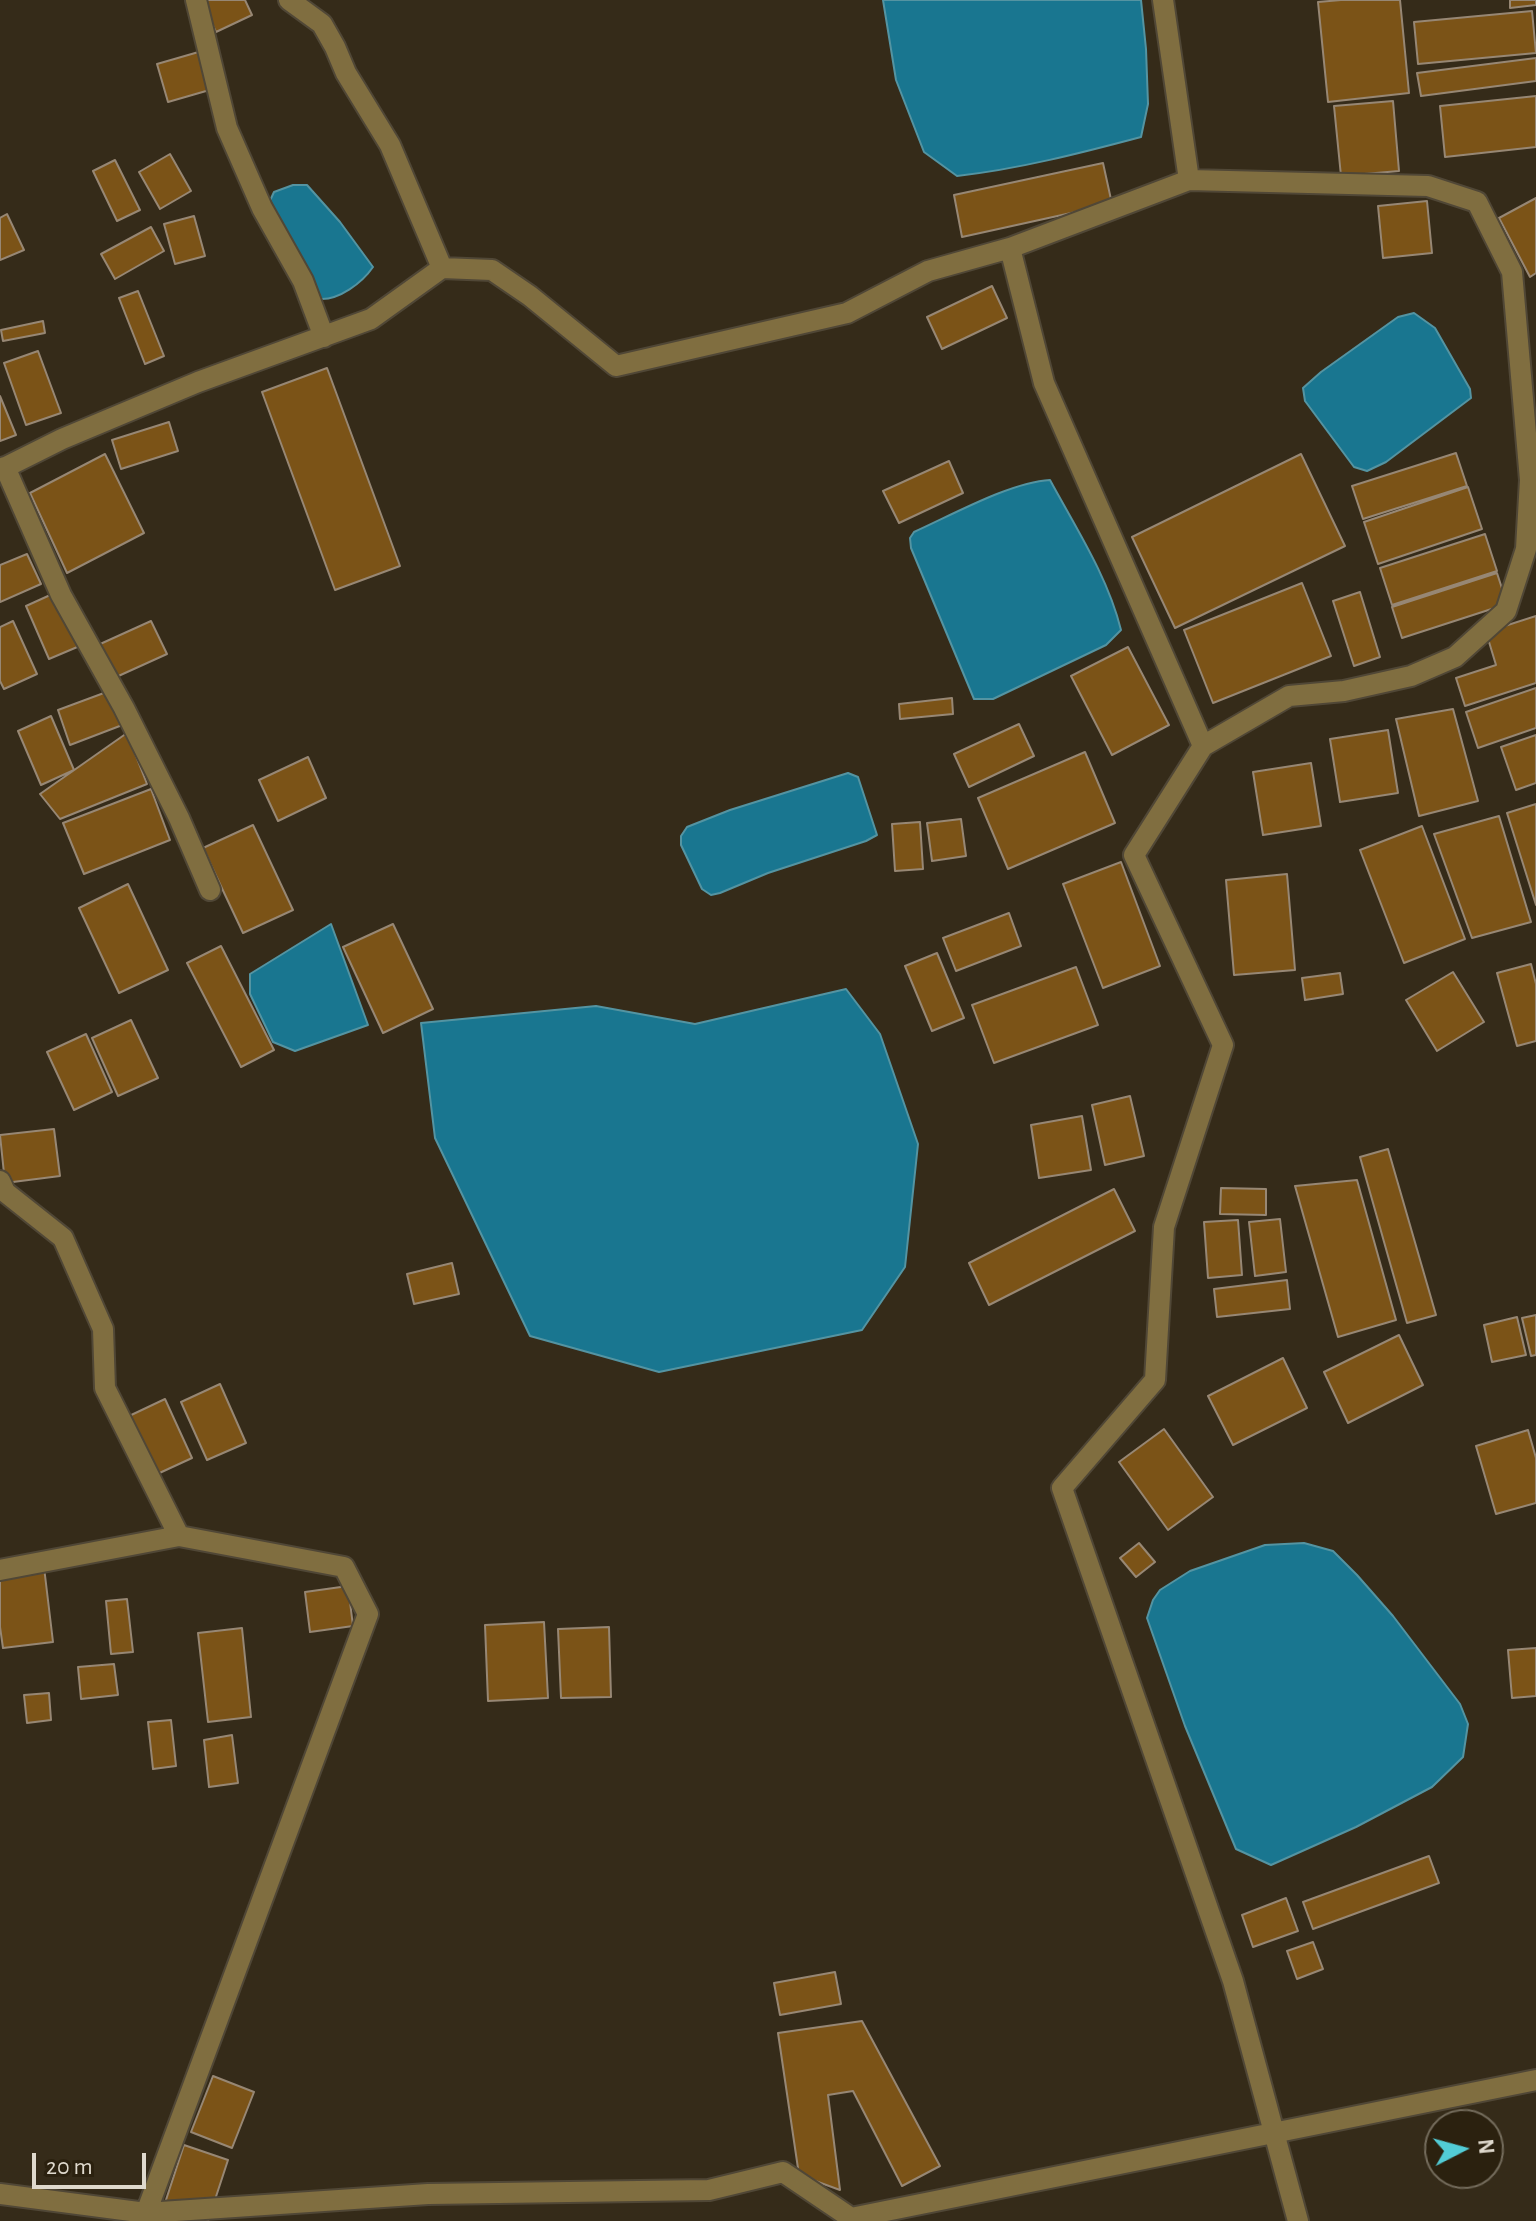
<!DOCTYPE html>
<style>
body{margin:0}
#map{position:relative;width:1536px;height:2221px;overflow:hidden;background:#352b19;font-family:"Alegreya Sans",sans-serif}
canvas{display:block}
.north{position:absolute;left:1424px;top:2109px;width:80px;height:80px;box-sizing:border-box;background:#2b210f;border:2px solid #736b5b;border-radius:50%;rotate:84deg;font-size:22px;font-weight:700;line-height:32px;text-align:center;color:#dfd9cd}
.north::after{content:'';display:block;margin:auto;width:28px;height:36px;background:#52ccd6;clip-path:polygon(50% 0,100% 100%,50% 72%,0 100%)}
.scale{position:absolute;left:32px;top:2153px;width:114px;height:36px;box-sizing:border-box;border:4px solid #dfd9cd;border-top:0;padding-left:10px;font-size:24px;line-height:28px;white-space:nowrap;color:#dfd9cd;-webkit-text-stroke:6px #2b210f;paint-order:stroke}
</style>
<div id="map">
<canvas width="1536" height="2221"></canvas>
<div class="north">N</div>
<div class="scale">20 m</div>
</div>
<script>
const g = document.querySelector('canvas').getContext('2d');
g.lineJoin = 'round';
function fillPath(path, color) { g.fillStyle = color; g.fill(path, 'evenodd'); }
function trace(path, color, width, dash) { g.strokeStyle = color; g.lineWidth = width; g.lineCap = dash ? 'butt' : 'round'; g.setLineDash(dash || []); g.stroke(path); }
const water = new Path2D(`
 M883,0H1141L1146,49L1148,104L1141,137C1081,153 1019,169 957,176L924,152L896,80Z
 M293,185H307L340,222L373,267C362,283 339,300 320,299L268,205L274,192Z
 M1414,313L1435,328L1470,389L1471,398L1386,462L1367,471L1354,467L1305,401L1303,388L1321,372L1398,317Z
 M1050,480C1076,528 1108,577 1121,630L1106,645L993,699H974L911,548L910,538L914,532C952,515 1011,482 1050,480Z
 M848,773L858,777L877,835L866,841L768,873L720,893L711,895L702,889L681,845V836L687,827L730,810Z
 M331,924L368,1025L295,1051L273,1042L250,994V974Z
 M846,989L880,1034L918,1144L905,1267L862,1330L659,1372L530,1336L435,1138L421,1023L596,1006L695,1024Z
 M1304,1543L1333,1551L1357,1575L1393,1616L1460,1704L1468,1724L1463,1757L1432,1787L1356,1827L1271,1865L1236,1849L1185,1726L1147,1618L1153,1600L1160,1590L1190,1571L1265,1545Z`);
fillPath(water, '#197690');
trace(water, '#5494a2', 2);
const building = new Path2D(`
 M201,0H245L252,15L216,32Z
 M1341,0H1400L1409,93L1328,102L1318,2Z
 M1510,0H1536V5L1510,8Z
 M1532,11L1536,53L1418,64L1414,22Z
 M202,51L213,89L168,102L157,64Z
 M1536,58V81L1421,96L1417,73Z
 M1536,96V147L1445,157L1440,106Z
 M1393,101L1399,171L1341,176L1334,106Z
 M170,154L191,191L160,209L139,172Z
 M115,160L140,210L117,221L93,171Z
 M1103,163L1112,204L962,237L954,195Z
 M1536,198V273L1530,277L1499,218Z
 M1427,201L1432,253L1383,258L1378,206Z
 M7,214L24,250L0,260V218Z
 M194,216L205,256L175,264L164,224Z
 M151,227L164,251L115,279L101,254Z
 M992,286L1007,318L942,349L927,317Z
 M138,291L164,356L145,364L119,298Z
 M43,321L45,333L3,341L1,330Z
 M38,351L61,413L26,425L4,363Z
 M327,368L400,566L335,590L262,392Z
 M0,396L16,435L0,441Z
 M169,422L178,451L121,469L112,440Z
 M1456,453L1467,486L1363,519L1352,486Z
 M105,454L144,533L67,573L30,493Z
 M1301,454L1345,546L1175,628L1132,537Z
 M949,461L963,493L899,523L883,491Z
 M1468,487L1482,529L1378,564L1364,522Z
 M1485,534L1497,571L1392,605L1380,568Z
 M27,554L41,584L0,602V565Z
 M1497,573L1507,604L1402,638L1392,607Z
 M1302,583L1331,656L1213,703L1184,630Z
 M59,591L82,645L49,659L26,606Z
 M1360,592L1380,657L1354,666L1333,601Z
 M1536,616V683L1465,706L1456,678L1496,665L1486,632Z
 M13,621L37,674L4,689L0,681V627Z
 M151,621L167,654L114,678L98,645Z
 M1128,647L1169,725L1112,755L1071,676Z
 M1536,688V728L1478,748L1466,712Z
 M112,690L125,724L70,745L58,710Z
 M952,698L953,714L900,719L899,704Z
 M1453,709L1478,801L1419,816L1396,719Z
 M51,716L74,770L41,785L18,731Z
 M1019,724L1034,756L969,787L954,754Z
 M1388,730L1398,793L1340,802L1330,739Z
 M127,733L147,784L60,819L40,794Z
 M1536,735V783L1516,790L1501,747Z
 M1085,752L1115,823L1008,869L978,798Z
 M308,757L326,798L278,821L259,780Z
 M1311,763L1321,826L1263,835L1253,772Z
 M151,789L170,840L84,874L63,823Z
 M1536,804V905L1507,813Z
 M1499,816L1531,922L1472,938L1434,834Z
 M961,819L966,856L932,861L927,823Z
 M920,822L923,869L895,871L892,824Z
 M253,825L293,910L243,933L203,848Z
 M1422,826L1465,939L1404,963L1360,850Z
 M1121,862L1160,966L1103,988L1063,884Z
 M1287,874L1295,970L1234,975L1226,880Z
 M128,884L168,970L119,993L79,908Z
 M1009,913L1021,946L956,971L943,938Z
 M393,924L433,1009L383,1033L343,947Z
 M221,946L274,1050L241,1067L187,963Z
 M937,953L964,1018L932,1031L905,966Z
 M1531,964L1536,984V1041L1517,1046L1497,973Z
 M1076,967L1098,1025L994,1063L972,1005Z
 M1453,972L1484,1022L1437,1051L1406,1000Z
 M1340,973L1343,994L1305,1000L1302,978Z
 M131,1020L158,1078L118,1096L92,1038Z
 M86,1034L112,1092L74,1110L47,1052Z
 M1130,1096L1144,1156L1105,1165L1092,1105Z
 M1082,1116L1091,1170L1039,1178L1031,1125Z
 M54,1129L60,1176L5,1183L0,1135Z
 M1388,1149L1436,1315L1407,1323L1360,1157Z
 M1357,1180L1396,1320L1338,1337L1295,1186Z
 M1221,1188L1266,1189V1215L1220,1214Z
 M1114,1189L1135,1231L989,1305L969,1263Z
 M1280,1219L1286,1272L1255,1276L1249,1222Z
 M1238,1220L1242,1275L1208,1278L1204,1222Z
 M452,1263L459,1294L414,1304L407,1274Z
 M1287,1280L1290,1309L1217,1317L1214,1289Z
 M1536,1315V1355L1531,1356L1522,1318Z
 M1517,1317L1526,1355L1492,1362L1484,1325Z
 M1399,1335L1423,1385L1348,1423L1324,1372Z
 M1283,1358L1307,1408L1233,1445L1208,1396Z
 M220,1384L246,1443L207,1460L181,1402Z
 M165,1399L192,1458L153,1476L127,1417Z
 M1164,1429L1213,1497L1168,1530L1119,1462Z
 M1528,1430L1536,1458V1503L1496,1514L1476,1446Z
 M1139,1543L1155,1562L1136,1577L1120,1558Z
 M44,1567L53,1642L3,1648L0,1627V1573Z
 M348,1586L353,1626L310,1632L305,1592Z
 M127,1599L133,1652L111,1654L106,1601Z
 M544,1622L548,1698L488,1701L485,1625Z
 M609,1627L611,1697L561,1698L558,1629Z
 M242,1628L251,1717L208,1722L198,1633Z
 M1536,1648V1696L1512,1698L1508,1650Z
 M114,1664L118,1695L81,1699L78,1667Z
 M49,1693L51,1720L27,1723L24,1695Z
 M171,1720L176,1766L153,1769L148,1722Z
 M232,1735L238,1783L209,1787L204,1740Z
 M1429,1856L1439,1883L1313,1929L1303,1902Z
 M1286,1898L1298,1931L1253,1947L1242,1915Z
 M1313,1942L1323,1969L1297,1979L1287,1951Z
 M835,1972L841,2004L780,2015L774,1983Z
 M862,2021L940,2166L902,2186L853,2091L828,2095L840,2190L799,2175L778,2033Z
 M213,2076L254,2092L232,2148L191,2132Z
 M184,2145L228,2160L208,2221H198L163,2209Z`);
fillPath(building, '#7b5317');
trace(building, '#978774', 2);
const minor = new Path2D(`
 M196,0L227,128L262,208L303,281L324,337
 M289,0L322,24L335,47L346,73L390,145L442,268
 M1163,0L1189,180L1010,248L1044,383L1203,746L1134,855L1223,1045L1164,1227L1155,1380L1062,1488L1233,1981L1298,2221
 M1189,180L1428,186L1477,202L1512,272L1530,480L1526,549L1506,611L1455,657L1411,676L1344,691L1289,696L1203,746
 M5,467L61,595L124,708L179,818L210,890
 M0,470L62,439L198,382L371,319L442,268L492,270L530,296L616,366L847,313L928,271L1010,248
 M0,1181L5,1192L63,1238L103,1329L105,1388L179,1536L0,1570
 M0,2194L146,2213L428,2194L709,2190L783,2172L851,2218L1536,2080
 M146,2213L368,1614L344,1567L179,1536`);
trace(minor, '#504736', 24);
trace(minor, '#806e40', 20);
</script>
